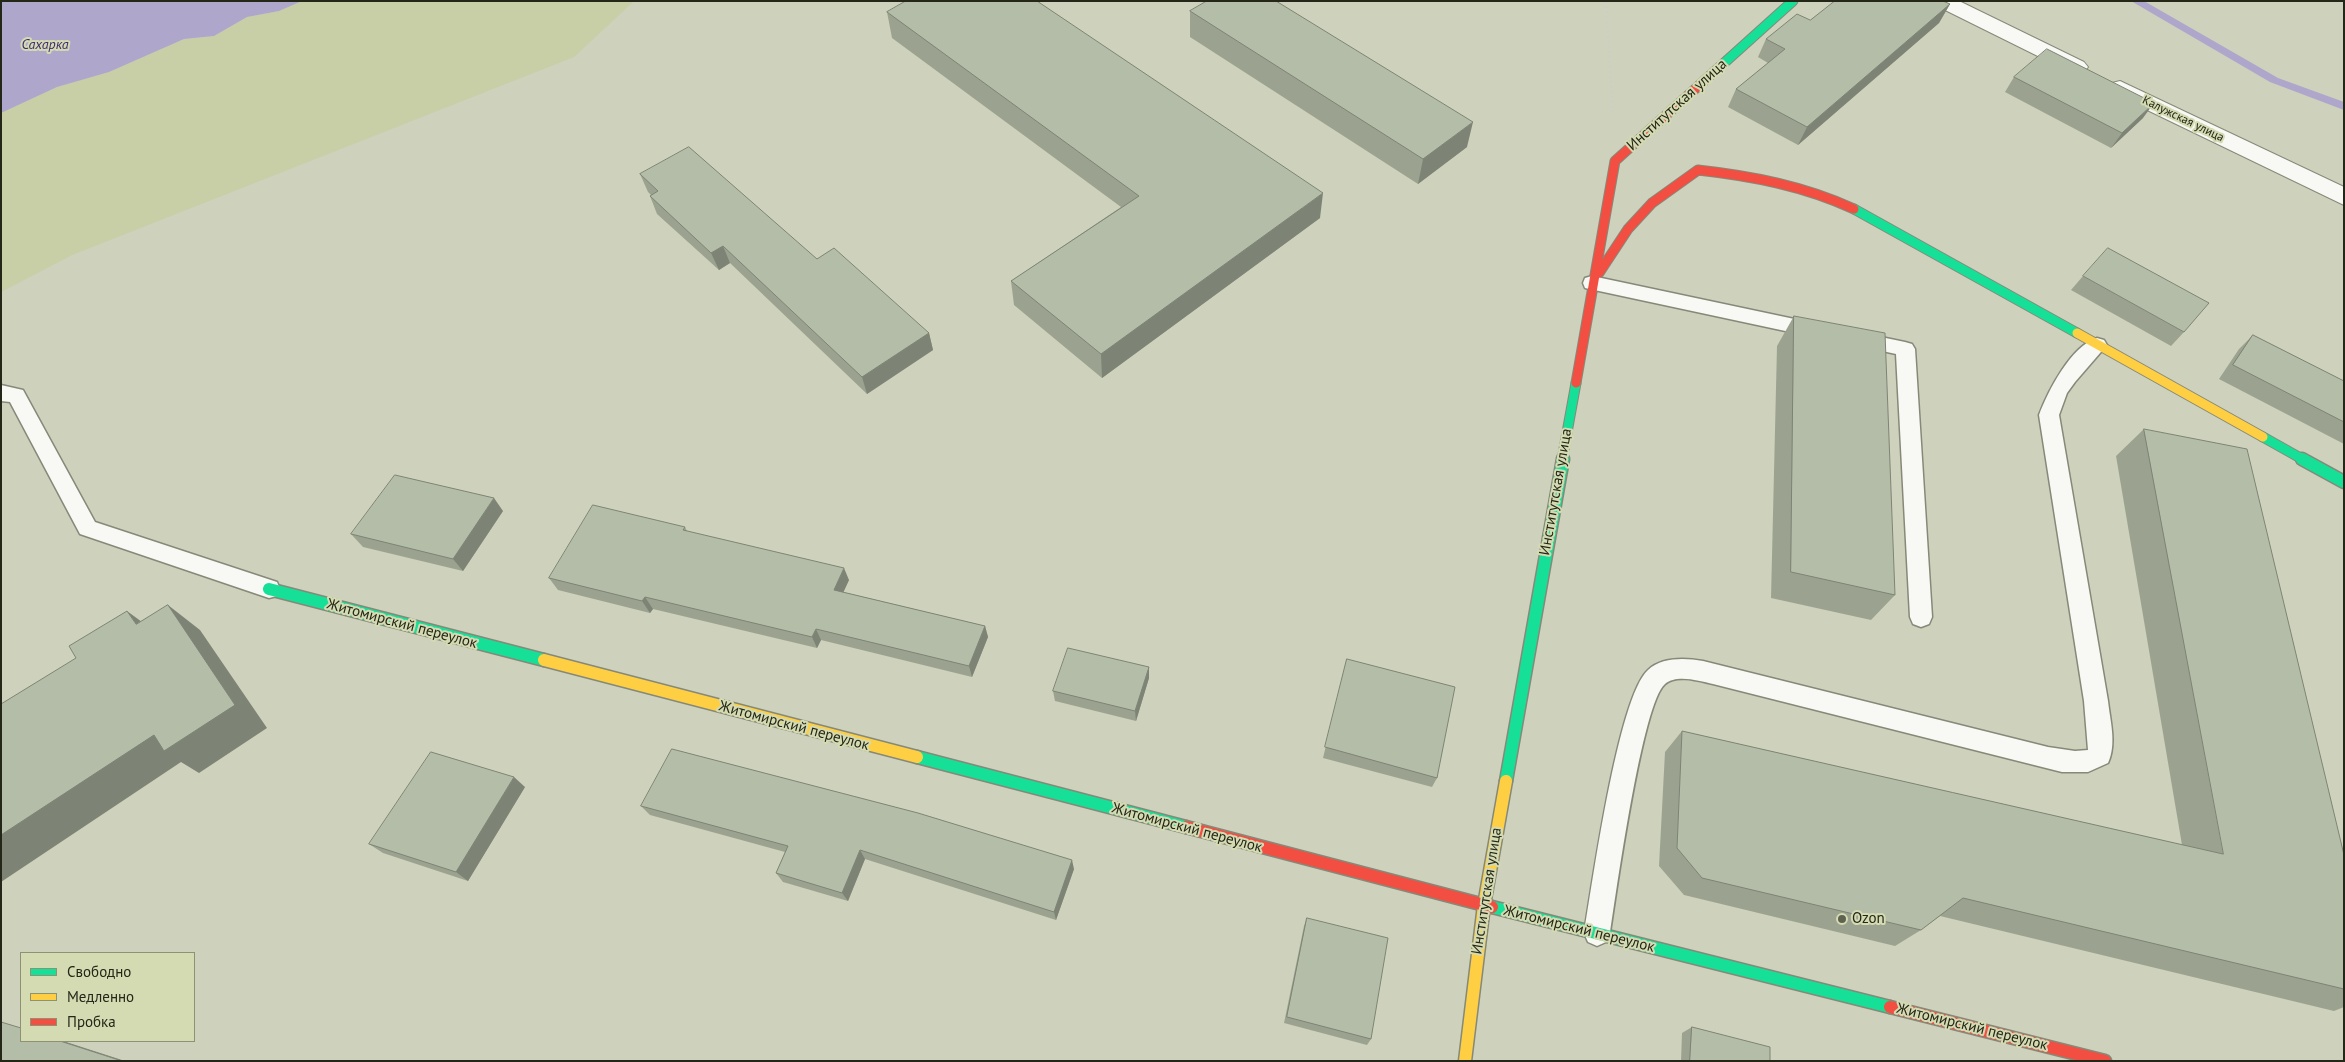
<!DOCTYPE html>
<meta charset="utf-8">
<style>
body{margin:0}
#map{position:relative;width:2345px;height:1062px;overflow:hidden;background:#ced1bb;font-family:"PT Sans",sans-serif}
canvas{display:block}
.frame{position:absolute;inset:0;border:2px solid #242617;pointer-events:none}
.legend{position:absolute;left:20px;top:952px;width:175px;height:90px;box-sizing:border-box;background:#d4dab2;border:1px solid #8e9274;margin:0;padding:6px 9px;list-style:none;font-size:15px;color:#242617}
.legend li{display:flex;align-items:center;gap:10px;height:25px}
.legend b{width:25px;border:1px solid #8e9274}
</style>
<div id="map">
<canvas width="2345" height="1062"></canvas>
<div class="frame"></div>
<ul class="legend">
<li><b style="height:6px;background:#16e098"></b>Свободно</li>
<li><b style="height:6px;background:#ffcf43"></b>Медленно</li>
<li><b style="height:6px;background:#f24e42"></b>Пробка</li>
</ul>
</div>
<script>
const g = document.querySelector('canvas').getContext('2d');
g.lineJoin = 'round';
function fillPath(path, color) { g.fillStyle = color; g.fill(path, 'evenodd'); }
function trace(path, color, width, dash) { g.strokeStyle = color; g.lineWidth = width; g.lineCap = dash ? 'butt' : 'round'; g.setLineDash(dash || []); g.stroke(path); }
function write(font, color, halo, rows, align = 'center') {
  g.font = font + ' "PT Sans",sans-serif'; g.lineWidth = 4; g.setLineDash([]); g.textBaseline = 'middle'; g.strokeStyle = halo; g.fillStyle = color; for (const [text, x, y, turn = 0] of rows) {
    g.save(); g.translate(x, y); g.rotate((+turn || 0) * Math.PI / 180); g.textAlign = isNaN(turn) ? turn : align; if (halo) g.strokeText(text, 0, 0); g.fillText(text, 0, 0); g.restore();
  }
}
fillPath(new Path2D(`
 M302,1H634L574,57L72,255L1,292V113L57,87L109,72L184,39L214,36L247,17L279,11Z`), '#c8cea6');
fillPath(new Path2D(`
 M1,1H302L279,11L247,17L214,36L184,39L109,72L57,87L1,113Z`), '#afa6cc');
fillPath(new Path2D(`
 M2131,1H2144L2278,78L2344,102V110L2270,82Z`), '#afa6cc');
const lane = new Path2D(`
 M1592,276L1818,324L1825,326L1828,331L1825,336L1818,338L1585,288L1583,283L1585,278Z
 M1857,332L1905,342L1912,344L1915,349L1932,617L1929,624L1921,627L1913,624L1910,617L1896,354L1850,344L1847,339L1850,334Z
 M2097,338L2104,340L2107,345L2075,382L2067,393L2059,415L2108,701C2110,720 2117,744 2108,763L2088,772H2062L1713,684C1699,681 1677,674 1665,684C1642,703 1616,894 1610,933L1606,942L1597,946L1588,942L1584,933C1592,886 1618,697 1648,670C1662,657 1685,658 1703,661L2048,747L2075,751L2088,750L2084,701L2039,415C2048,391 2071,346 2097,338Z
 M1,385L23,390L95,522L277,582L280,589L277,596L269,598L80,534L10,402L1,401Z`);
const street = new Path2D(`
 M1932,1H1959L2084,62L2088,67L2084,72L2077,74L2070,72L1935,5Z
 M2120,81L2344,187V205L2112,93L2109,88L2112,83Z`);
const fastFar1 = new Path2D(`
 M1704,81L1793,1
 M1854,209L2077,333
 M2263,437L2304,460
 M1562,460L1576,383`);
const fast = new Path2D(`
 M2302,459L2344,482
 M269,589L544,660
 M917,757L1186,827
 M1506,781L1563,459
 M1492,907L1890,1007`);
const slowFar1 = new Path2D(`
 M2077,333L2263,437`);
const slow = new Path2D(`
 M544,660L917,757
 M1465,1061L1484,905L1506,781`);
const jamFar1 = new Path2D(`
 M1599,273L1628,229L1652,203L1698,170C1752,176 1804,186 1854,209
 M1576,383L1615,161L1704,81`);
const jam = new Path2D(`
 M1186,827L1492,907
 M1890,1007L2105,1061`);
trace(lane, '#868978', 3);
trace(street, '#868978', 2);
trace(fastFar1, '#868978', 11);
trace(fast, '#868978', 15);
trace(slowFar1, '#868978', 11);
trace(slow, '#868978', 15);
trace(jamFar1, '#868978', 11);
trace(jam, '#868978', 15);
trace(new Path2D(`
 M1606,1L1613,115`), '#cccec7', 2.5, [2, 3]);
fillPath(lane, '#f8f8f5');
fillPath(street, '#f8f8f5');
trace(fastFar1, '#16e098', 9);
trace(fast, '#16e098', 12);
trace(slowFar1, '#ffcf43', 9);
trace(slow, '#ffcf43', 12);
trace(jamFar1, '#f24e42', 9);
trace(jam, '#f24e42', 12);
fillPath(new Path2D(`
 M1950,4L1939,23L1798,145L1728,107L1736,89L1768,63L1758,57L1766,39L1810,20Z
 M1190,11L1467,147L1418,184L1190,37Z
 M887,12L1320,218L1102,378L1014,305L1011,281L1121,207L892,38Z
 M2014,77L2143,118L2111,148L2005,92Z
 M640,174L817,259L929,333L933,350L867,394L730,263L719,270L657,214L650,196L651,195L648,192Z
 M2083,276L2184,332L2171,346L2071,290Z
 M1794,316L1895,595L1871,620L1771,598L1777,346Z
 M2253,335L2344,381V444L2219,379L2239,349Z
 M2144,429L2344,855V1007L2334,1011L1940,916L1921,930L1895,946L1684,895L1659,866L1665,752L1682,731L2182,845L2116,456Z
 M503,511L463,571L363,547L351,534Z
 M685,527L687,531L849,580L843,592L985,626L988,637L972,677L821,640L817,648L653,609L650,613L558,590L549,578Z
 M1347,659L1437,778L1432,787L1323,758Z
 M1149,667V678L1136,721L1055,701L1053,691Z
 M525,787L468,881L383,853L369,844Z
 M641,806L1074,869L1056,920L865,859L848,901L783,882L776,873L785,852L650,815Z
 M1307,918L1371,1039L1367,1045L1284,1023L1304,926Z
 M1692,1027L1770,1061H1681L1682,1033Z`), '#9ba390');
fillPath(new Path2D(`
 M1950,4L1939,23L1798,145L1807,127Z
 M2154,103L2143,118L2111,148L2122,133Z
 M1473,122L1467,147L1418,184L1423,159Z
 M1323,193L1320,218L1102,378L1101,354Z
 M723,246L730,263L719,270L711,253Z
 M929,333L933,350L867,394L862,377Z
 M494,498L503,511L463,571L453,559Z
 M844,568L849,580L839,602L834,590Z
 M645,597L653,609L650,613L642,601Z
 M168,605L200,630L267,728L199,773L181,762L1,882V835Z
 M127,611L161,636L136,624Z
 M985,626L988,637L972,677L969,666Z
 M816,629L821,640L817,648L812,637Z
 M1149,667V678L1136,721L1135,711Z
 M514,777L525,787L468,881L456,872Z
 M860,850L865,859L848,901L842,893Z
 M1072,860L1074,869L1056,920L1054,912Z
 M60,1041H63L125,1061H122Z`), '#7e8475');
const building = new Path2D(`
 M906,1H1037L1323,193L1101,354L1011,281L1139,196L887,12Z
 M1207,1H1276L1473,122L1423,159L1190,11Z
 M1835,1H1943L1950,4L1807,127L1736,89L1785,49L1766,39L1797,14L1810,20Z
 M2047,49L2154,103L2122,133L2014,77Z
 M689,147L817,259L834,248L929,333L862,377L723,246L711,253L650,196L658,191L640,174Z
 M2108,248L2209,303L2184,332L2083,276Z
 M1794,316L1885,333L1895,595L1791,572Z
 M2253,335L2344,381V422L2233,365Z
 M2144,429L2247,449L2344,855V989L1963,898L1921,930L1702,878L1677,848L1682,731L2223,854Z
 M395,475L494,498L453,559L351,534Z
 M593,505L685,527L683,530L844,568L834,590L985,626L969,666L816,629L812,637L645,597L642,601L549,578Z
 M168,605L235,705L164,751L154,735L1,835V704L76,658L69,646L127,611L136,624Z
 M1068,648L1149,667L1135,711L1053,691Z
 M1347,659L1455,687L1437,778L1325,747Z
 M672,749L918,813L1072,860L1054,912L860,850L842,893L776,873L788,846L641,806Z
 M431,752L514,777L456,872L369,844Z
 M1307,918L1388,938L1371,1039L1287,1017Z
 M1,1022L21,1028V1041H60L122,1061H1Z
 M1692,1027L1770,1047V1061H1690Z`);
fillPath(building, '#b4bda7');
trace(building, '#7e8475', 1);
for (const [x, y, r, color] of [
 [1842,919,5,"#606250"]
]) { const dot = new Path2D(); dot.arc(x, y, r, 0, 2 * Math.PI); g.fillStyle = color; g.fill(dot); trace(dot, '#d4dab2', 2); }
write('12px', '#242617', '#d4dab2', [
 ["Калужская улица",2183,119,26]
]);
write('italic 14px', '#402973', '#d4dab2', [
 ["Сахарка",45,45]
]);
write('15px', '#242617', '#d4dab2', [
 ["Институтская улица",1677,105,-42],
 ["Институтская улица",1556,492,-80],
 ["Житомирский переулок",402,624,15],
 ["Житомирский переулок",794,726,15],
 ["Житомирский переулок",1187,828,15],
 ["Институтская улица",1487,891,-81],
 ["Житомирский переулок",1579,929,14],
 ["Житомирский переулок",1972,1027,14]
]);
write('15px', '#242617', '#d4dab2', [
 ["Ozon",1852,919]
], 'left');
</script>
